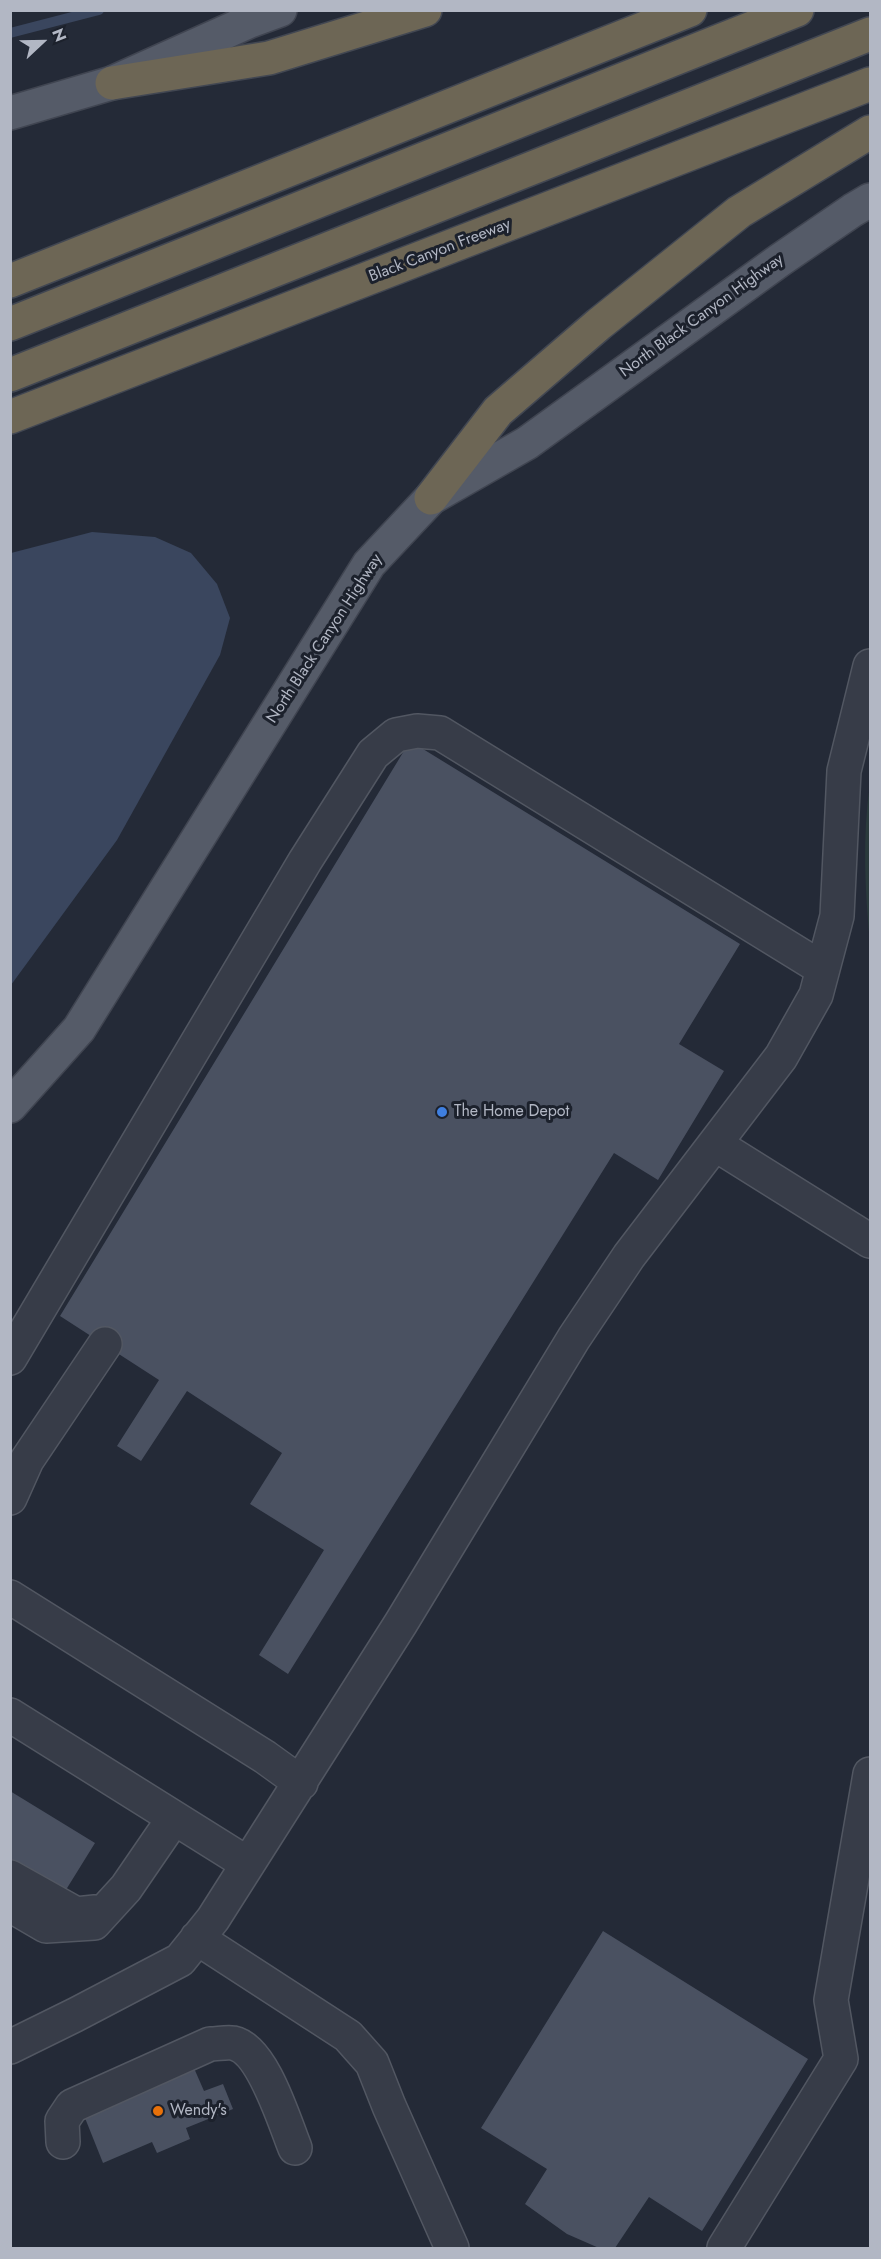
<!DOCTYPE html>
<style>
body{margin:0}
#map{position:relative;width:881px;height:2259px;overflow:hidden;background:#242a37;font-family:Jost,sans-serif}
canvas{display:block}
.frame{position:absolute;inset:0;border:12px solid #b2b7c4;pointer-events:none}
.north{position:absolute;left:12px;top:12px;width:60px;height:60px;-webkit-text-stroke:4px #1c212c;paint-order:stroke;rotate:68deg;font-size:16px;font-weight:700;line-height:24px;text-align:center;color:#b2b7c4}
.north::after{content:'';display:block;margin:auto;width:21px;height:27px;background:#b2b7c4;clip-path:polygon(50% 0,100% 100%,50% 72%,0 100%)}
</style>
<div id="map">
<canvas width="881" height="2259"></canvas>
<div class="frame"></div>
<div class="north">N</div>
</div>
<script>
const g = document.querySelector('canvas').getContext('2d');
g.lineJoin = 'round';
function fillPath(path, color) { g.fillStyle = color; g.fill(path, 'evenodd'); }
function trace(path, color, width, dash) { g.strokeStyle = color; g.lineWidth = width; g.lineCap = dash ? 'butt' : 'round'; g.setLineDash(dash || []); g.stroke(path); }
function write(font, color, halo, rows, align = 'center') {
  g.font = font + ' Jost,sans-serif'; g.lineWidth = 6; g.setLineDash([]); g.textBaseline = 'middle'; g.strokeStyle = halo; g.fillStyle = color; for (const [text, x, y, turn = 0] of rows) {
    g.save(); g.translate(x, y); g.rotate((+turn || 0) * Math.PI / 180); g.textAlign = isNaN(turn) ? turn : align; if (halo) g.strokeText(text, 0, 0); g.fillText(text, 0, 0); g.restore();
  }
}
fillPath(new Path2D(`
 M870,784V944C865,891 862,837 870,784Z`), '#2a3a3c');
fillPath(new Path2D(`
 M92,532L155,537L191,553L217,584L230,618L220,655L117,840L11,985V553Z`), '#3a465e');
trace(new Path2D(`
 M10,33L99,10`), '#3a465e', 10);
fillPath(new Path2D(`
 M410,741L740,944L679,1044L724,1071L658,1180L614,1153L288,1674L259,1655L324,1550L250,1504L282,1453L187,1391L141,1461L117,1446L159,1380L60,1316Z
 M10,1791L95,1843L64,1893L10,1860Z
 M603,1931L808,2059L702,2231L649,2197L615,2248H599L567,2234L525,2204L547,2169L481,2128Z
 M190,2059L204,2091L223,2084L233,2109L186,2128L190,2139L157,2153L152,2142L103,2163L83,2113Z`), '#4a5161');
const minor = new Path2D(`
 M715,1144L870,1241
 M10,1358L305,861L373,754L396,735L417,731L440,733L823,969
 M10,1498L27,1460L105,1344
 M10,1597L265,1757L301,1783
 M10,1715L248,1864
 M10,1877L76,1914L95,1912
 M10,1905L46,1926L94,1923L126,1888L174,1818
 M197,1938L348,2036L372,2063L389,2106L452,2248
 M10,2047L75,2015L180,1960L213,1919L401,1623L574,1338L629,1256L781,1057L816,995L837,916L844,771L870,666
 M63,2142L62,2121L72,2106L210,2044C217,2044 226,2042 233,2043C263,2049 284,2121 295,2148
 M724,2248L841,2059L831,2000L870,1774`);
const major = new Path2D(`
 M10,113L112,83L250,21L280,10
 M10,1106L79,1029L369,564L431,498L527,443L780,260L853,210L870,200`);
const highway = new Path2D(`
 M112,83L269,58L425,10
 M10,281L690,10
 M10,324L797,10
 M10,375L870,34
 M10,417L870,84
 M431,498L498,411L599,324L739,212L870,132`);
trace(minor, '#525762', 36);
trace(major, '#404551', 36);
trace(highway, '#424752', 36);
trace(minor, '#373c48', 33);
trace(major, '#555b68', 33);
trace(highway, '#6d6655', 33);
for (const [x, y, r, color] of [
 [442,1112,6,"#3f7fe0"],
 [158,2111,6,"#e8710a"]
]) { const dot = new Path2D(); dot.arc(x, y, r, 0, 2 * Math.PI); g.fillStyle = color; g.fill(dot); trace(dot, '#1c212c', 2); }
write('16px', '#b2b7c4', '#1c212c', [
 ["Black Canyon Freeway",440,251,-21],
 ["North Black Canyon Highway",702,316,-36],
 ["North Black Canyon Highway",325,639,-57]
]);
write('16px', '#b2b7c4', '#1c212c', [
 ["The Home Depot",454,1112],
 ["Wendy's",170,2111]
], 'left');
</script>
